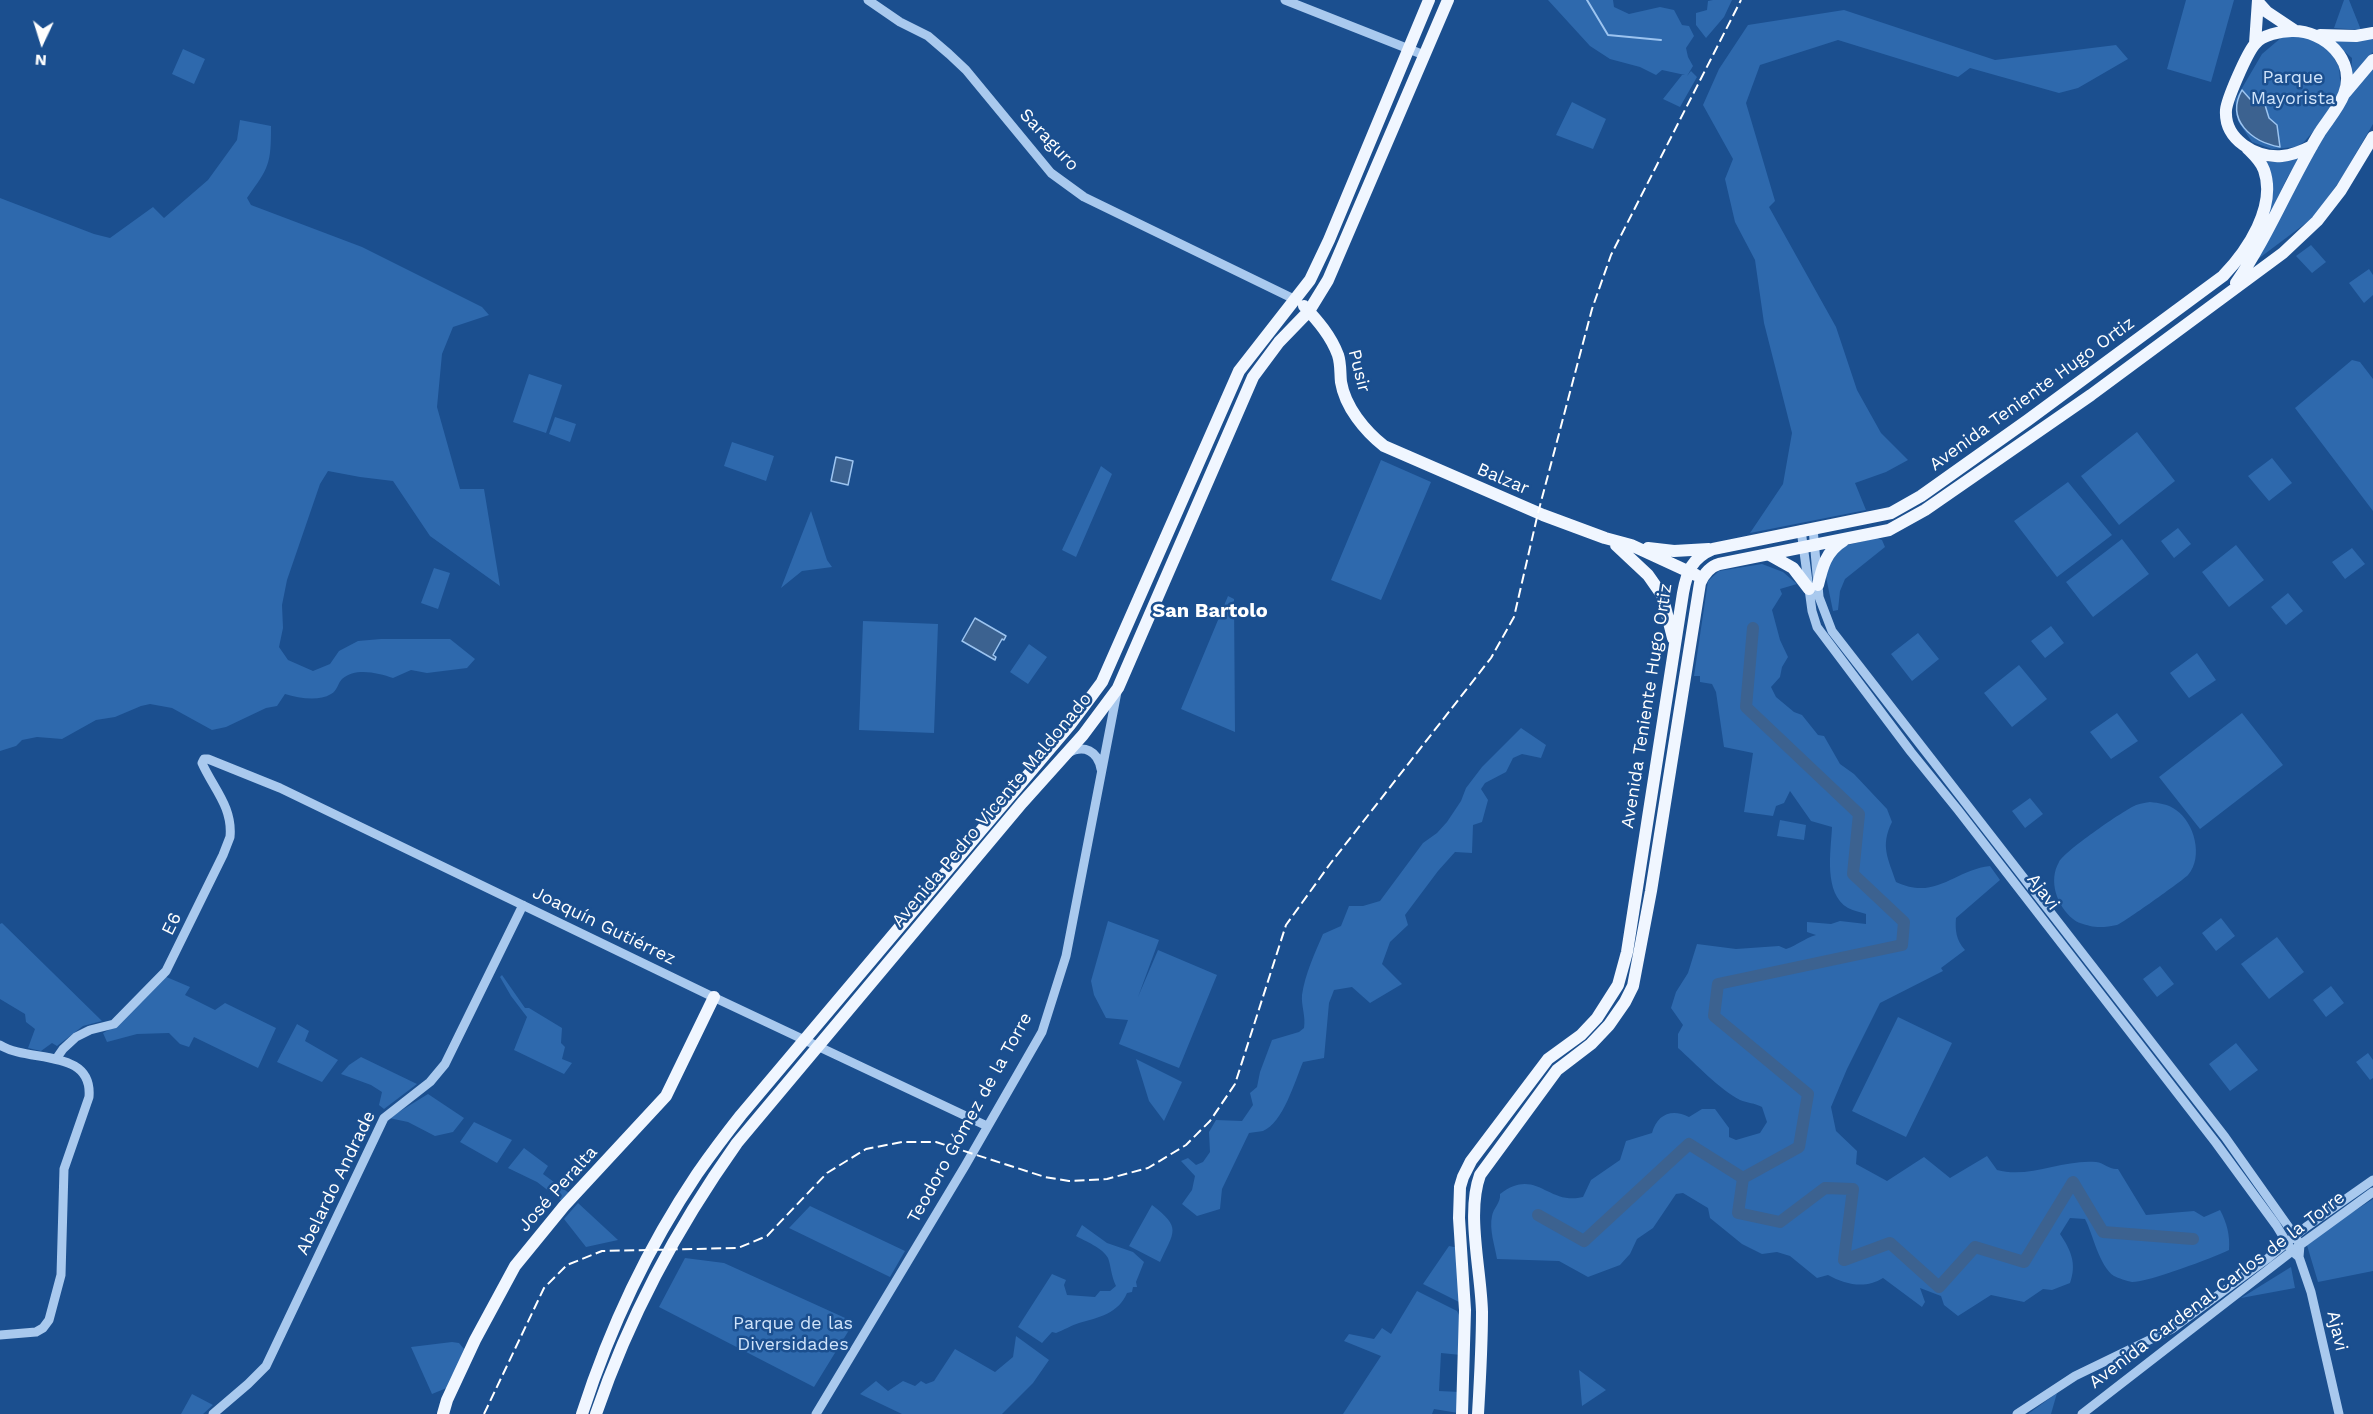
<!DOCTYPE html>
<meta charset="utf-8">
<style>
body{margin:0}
#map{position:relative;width:2373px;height:1414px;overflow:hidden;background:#1b4f8f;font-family:"Work Sans",sans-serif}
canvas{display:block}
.north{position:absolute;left:12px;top:12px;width:60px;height:60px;-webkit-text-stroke:4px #1b4f8f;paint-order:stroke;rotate:184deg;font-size:16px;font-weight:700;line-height:24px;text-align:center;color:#fff}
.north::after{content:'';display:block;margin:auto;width:21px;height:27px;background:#fff;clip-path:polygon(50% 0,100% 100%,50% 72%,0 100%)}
</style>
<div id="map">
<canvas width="2373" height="1414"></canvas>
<div class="north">N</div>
</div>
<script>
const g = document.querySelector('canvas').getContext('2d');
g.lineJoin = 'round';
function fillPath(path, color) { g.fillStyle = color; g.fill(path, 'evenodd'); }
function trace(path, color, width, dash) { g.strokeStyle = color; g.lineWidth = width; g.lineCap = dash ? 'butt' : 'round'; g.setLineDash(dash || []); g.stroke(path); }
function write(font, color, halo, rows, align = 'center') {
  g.font = font + ' "Work Sans",sans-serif'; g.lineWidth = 5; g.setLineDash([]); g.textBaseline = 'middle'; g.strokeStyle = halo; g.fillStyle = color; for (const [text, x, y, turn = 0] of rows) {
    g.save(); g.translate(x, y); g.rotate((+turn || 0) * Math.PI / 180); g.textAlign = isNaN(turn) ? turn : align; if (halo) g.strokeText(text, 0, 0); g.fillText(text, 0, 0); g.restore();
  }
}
fillPath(new Path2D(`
 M1548,0H1613L1614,7L1629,14L1660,7L1674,10L1682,25L1689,26L1694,36L1686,48L1688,57L1693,66L1687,76L1691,71L1697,77L1680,107L1663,99L1682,75H1685L1662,70L1656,75L1640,67L1610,59L1590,46Z
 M1713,0H1732L1724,17L1706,38L1696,25V13L1707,10L1708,1Z
 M2186,0H2234L2211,82L2167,69Z
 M2344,0H2349L2361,30L2334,28Z
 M1844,10L1995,60L2116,45L2128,59L2078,88L2059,93L1970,68L1958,77L1838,40L1760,65L1746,103L1775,201L1769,207L1836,327L1857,390L1881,433L1908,460L1886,472L1855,483L1866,510L1750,533L1783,484L1792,433L1764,323L1755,260L1735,222L1725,179L1733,159L1703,105L1719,69L1748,25Z
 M2296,35L2313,38L2328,48L2339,67L2341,92L2325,118L2304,142L2296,147L2272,149L2252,142L2238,121L2235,100L2262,54L2282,37Z
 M2373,35V52L2351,77L2352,58L2331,40Z
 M183,49L205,59L194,84L172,74Z
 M2373,62V124L2341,179L2314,217L2246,268L2338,107Z
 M1572,102L1606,119L1593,149L1556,135Z
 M240,120L271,126C271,165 269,167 247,198L251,205L362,247L482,307L489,315L453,327L442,354L437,407L460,489H484L500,586L430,536L393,481L360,477L328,471L320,484L287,580L282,605L283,628L279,647L288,660L313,671L330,664L339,651L358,641L381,639H450L475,659L467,668L427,673L411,670L393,678C378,673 356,667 342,679C338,683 337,691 331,694C318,702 299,698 285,694L277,706L266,708L226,727L212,730L172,708L150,704L141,706L115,717L96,720L62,739L37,737L22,740L16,746L0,751V198L94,234L110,238L153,207L164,218L208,180L237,140Z
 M2301,156L2287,178L2250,255L2271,193L2264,162H2282Z
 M2311,245L2326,262L2312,273L2296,256Z
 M2369,269L2373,275V295L2364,303L2349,283Z
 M2352,360L2360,362L2373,379V511L2295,408Z
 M529,374L562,385L546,433L513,422Z
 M555,417L576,424L570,442L549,434Z
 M2137,432L2175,481L2119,525L2081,476Z
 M732,442L774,456L766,481L724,466Z
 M2272,458L2292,483L2269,501L2248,476Z
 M1381,460L1431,482L1381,600L1331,580Z
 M1101,466L1112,474L1076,557L1062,550Z
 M2068,482L2112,535L2057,577L2014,521Z
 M811,511L827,560L832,567L802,571L781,588Z
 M2178,528L2191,544L2174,558L2161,541Z
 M1877,538L1882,540L1885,547L1845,579L1840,591L1838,610L1833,611L1825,572L1839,547Z
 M2122,539L2149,574L2093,617L2066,582Z
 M2236,545L2264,580L2229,607L2202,572Z
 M2352,548L2365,564L2345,579L2332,562Z
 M1762,564L1783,572L1797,584L1780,589L1782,594L1772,610L1780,640L1788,657L1782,667L1780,677L1771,687L1776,697L1794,712L1802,715L1818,735L1824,736L1840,764L1854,774L1887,809L1892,822C1880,846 1888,858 1896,882C1936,901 1954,870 1990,866L2000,880L1956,918C1955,930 1956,940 1965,950L1941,968L1943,971L1880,1003L1847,1069L1831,1107L1836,1131L1857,1151L1856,1164L1887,1181L1924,1157L1950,1178L1987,1156L1997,1170C2029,1179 2063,1159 2096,1162C2105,1163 2109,1170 2118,1169L2146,1215L2194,1211L2204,1217L2220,1210C2227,1223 2230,1235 2229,1250C2212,1258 2149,1282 2132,1282C2127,1281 2118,1278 2114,1276C2099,1266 2093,1234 2085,1219L2070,1218L2060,1234C2071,1250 2077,1264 2070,1283L2052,1290L2043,1289L2024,1302L1991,1295L1958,1316L1944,1305L1941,1296L1920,1288L1925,1302L1922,1307L1883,1278C1866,1289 1846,1285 1828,1275L1817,1278L1790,1256L1777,1252L1762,1254L1742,1244L1710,1218L1708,1208L1683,1193L1676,1194L1653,1228L1637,1239L1630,1254L1620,1265L1588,1277L1559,1261L1497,1259C1495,1246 1489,1230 1492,1216C1493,1208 1501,1203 1500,1194C1536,1166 1548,1206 1583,1197L1591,1180L1620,1160L1626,1141L1652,1133C1657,1114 1672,1108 1689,1117L1702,1109H1715L1729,1128V1137L1736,1140L1760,1133L1767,1122L1762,1107C1755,1103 1747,1103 1740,1100C1719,1089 1696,1064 1678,1048V1034L1683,1025L1671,1008L1676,992L1688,973L1697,944L1736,949L1779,946L1786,949C1798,945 1803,939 1816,935L1807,932V922L1831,924L1840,921L1866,924V914C1861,912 1854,911 1848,908C1823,893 1831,851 1832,827L1811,821L1790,791L1784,803L1776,806L1773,816L1744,812L1753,753L1724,747L1716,692L1712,684L1700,682V676H1694L1708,581L1719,571Z
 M434,568L450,573L438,609L421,603Z
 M2288,593L2303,611L2286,625L2271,607Z
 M1228,596L1234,599L1235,732L1181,709Z
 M863,621L938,624L934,733L859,730Z
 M2051,626L2064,643L2045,658L2031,641Z
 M1918,633L1939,659L1912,681L1891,654Z
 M1029,644L1047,657L1028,684L1010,672Z
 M2197,653L2216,680L2189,698L2170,673Z
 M2019,665L2047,699L2012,727L1984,693Z
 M2117,713L2138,741L2111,759L2090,732Z
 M2242,713L2283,765L2200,829L2159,777Z
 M1521,728L1546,745L1541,758L1522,754L1513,758L1506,772L1485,783L1481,789L1488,800L1482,822L1473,825L1472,853L1455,852L1438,871L1405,915L1408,925L1390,942L1382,964L1402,984L1370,1003L1352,987L1334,990L1329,1003L1324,1058L1303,1062C1295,1081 1283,1123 1263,1131C1259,1132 1253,1132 1249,1133L1222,1189L1220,1209L1197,1216L1182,1204L1192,1190L1195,1176L1181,1161L1188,1158L1196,1165L1203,1162L1210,1152L1209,1132L1216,1120L1242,1121L1253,1105L1250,1093L1257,1087L1260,1072L1272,1040L1299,1032L1304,1028C1306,1016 1301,1006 1302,995C1305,974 1315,953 1323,934L1341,926L1349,906H1363L1380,901L1423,843L1437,833L1447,822L1461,801L1466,788L1482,767Z
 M2030,798L2043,814L2025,828L2012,811Z
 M2150,802C2159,803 2168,804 2176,810C2194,822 2204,857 2188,875C2182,881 2123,923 2117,925C2108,927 2098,928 2090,926C2084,924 2077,923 2073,919C2057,906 2048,881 2059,862C2066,850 2119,814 2132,807C2137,804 2144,803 2150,802Z
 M1780,820L1806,825L1804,840L1777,836Z
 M2221,918L2235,936L2216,951L2202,933Z
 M1108,921L1159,940L1138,997L1158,950L1217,975L1179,1068L1119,1044L1128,1020L1106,1018L1094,995L1091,981Z
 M2,923L102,1021L83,1026L57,1046L52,1043L41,1051L28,1048L35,1029L26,1022L25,1014L0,999V924Z
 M2277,937L2304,972L2269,999L2241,964Z
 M2160,966L2174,984L2157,997L2143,979Z
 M502,975L525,1008H529L562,1028L561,1043L565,1047L562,1059L572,1063L564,1074L514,1050L527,1017L511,996L500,977Z
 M164,976L190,987L185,995L215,1010L225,1003L276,1028L258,1068L194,1037L189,1047L180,1044L169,1033L137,1034L107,1042L103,1033L116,1026Z
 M2331,986L2344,1003L2326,1017L2313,1000Z
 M1898,1017L1952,1043L1906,1137L1852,1111Z
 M297,1024L309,1031L305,1041L338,1060L322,1082L277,1062Z
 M2236,1043L2258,1070L2230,1091L2209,1064Z
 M2368,1053L2373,1060V1078L2370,1080L2356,1062Z
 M361,1057L417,1084L384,1109L379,1105L382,1092L371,1085L341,1074L349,1065Z
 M1136,1059L1182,1082L1164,1121L1149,1101Z
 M428,1094L464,1118L453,1132L435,1136L408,1122L389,1118Z
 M474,1122L512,1140L497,1163L460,1142Z
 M524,1148L548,1166L543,1174L569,1193L562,1201L537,1182L508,1168Z
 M2373,1199V1271L2318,1282L2306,1242Z
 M578,1203L618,1240L586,1247L564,1219Z
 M1152,1205C1182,1228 1174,1231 1160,1262L1129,1246Z
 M810,1206L905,1251L890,1277L789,1228Z
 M1082,1225L1107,1243L1133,1252L1144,1262L1136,1282L1137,1287H1133L1132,1292L1127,1293C1119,1313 1098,1318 1079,1323C1072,1325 1064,1330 1056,1333L1052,1332L1042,1343L1018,1327L1052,1274L1066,1280L1064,1285L1067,1295L1095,1297L1100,1291H1110L1116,1286C1111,1276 1111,1266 1108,1258C1103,1248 1085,1241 1076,1236Z
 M1449,1246L1459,1248V1302L1423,1284Z
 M685,1258L724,1263L854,1322L814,1387L659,1307Z
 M2291,1267L2295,1288L2241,1298Z
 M1417,1291L1457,1311L1459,1315L1461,1355L1441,1353L1439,1391L1460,1392L1458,1413L1434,1409L1432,1414H1343L1381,1356L1344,1341L1349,1334L1374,1339L1382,1328L1391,1334Z
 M1016,1336L1049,1360L1033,1383L1002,1414H902L860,1394L876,1381L888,1391L903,1381L915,1386L921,1381L926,1384L934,1381L955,1349L995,1372L1013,1357Z
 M452,1342L459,1343L464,1349L449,1387L432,1394L411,1347Z
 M1579,1370L1606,1390L1582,1406Z
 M2057,1393L2051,1414H2028Z
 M192,1394L213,1405L203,1414H181Z`), '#2e69ad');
const water = new Path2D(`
 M2242,90L2250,99L2265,105L2269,118L2277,125L2280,147C2252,142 2225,120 2242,90Z
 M836,457L853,461L848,485L831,481Z
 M975,618L1006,636L1004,640L1002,639L993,655L996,657L995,660L962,641Z`);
fillPath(water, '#3c6290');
trace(water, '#9cc4f0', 1.5);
trace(new Path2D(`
 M1587,0L1608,35L1661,40`), '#9cc4f0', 2);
trace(new Path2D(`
 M1743,1178L1799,1147L1808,1094L1714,1016L1718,984L1902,945L1904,922L1853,874L1859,814L1746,707L1753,628
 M1743,1178L1738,1213L1780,1222L1825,1188L1853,1189L1844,1260L1890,1243L1939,1287L1975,1247L2024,1262L2073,1182L2103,1232L2193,1239
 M1538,1215L1584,1241L1689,1144L1743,1178`), '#3c6290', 12);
trace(new Path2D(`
 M868,0L900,22L928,36L949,54L966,70L1051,173L1084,197L1296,300
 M1285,0L1424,55
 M1813,528L1819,597L1832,631L2225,1137L2295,1236L2300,1245L2299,1257L2311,1292L2339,1414
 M1801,530L1812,611L1817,627L1911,752L1958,810L2216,1143L2276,1225L2292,1251L2299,1257
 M1068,753C1084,744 1098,751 1101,769
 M0,1045C29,1063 93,1048 89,1097L64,1169L61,1275L49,1320L43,1328L36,1332L0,1335
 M56,1059L63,1049L76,1037L90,1030L114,1024L166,971L223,855L230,837C233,807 213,788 202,763L204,759H208L280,788L709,995L987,1126
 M213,1414L248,1384L266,1366L384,1118L430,1082L445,1064L523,905
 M816,1414L965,1166L1042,1032L1066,956L1117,692
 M2017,1414L2075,1376L2172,1329L2267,1259L2306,1227L2373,1180
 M2082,1414L2300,1245L2373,1192`), '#a9c9ee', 9);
trace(new Path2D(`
 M2258,2L2267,12L2294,30
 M2320,35L2356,36L2373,33
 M2255,44L2258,0
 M2345,93L2373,60
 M2236,283C2269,235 2290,181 2320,132C2328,120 2339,107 2344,94C2357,60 2324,30 2292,31C2281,31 2262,35 2255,44C2247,53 2227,99 2226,110C2224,140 2256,158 2282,156C2293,155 2302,151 2312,146
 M1304,306C1318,321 1331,336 1338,355C1341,364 1340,373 1341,382C1345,407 1365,431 1384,446L1543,515L1605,538L1631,545L1696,575
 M1616,545L1648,575L1662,595L1673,638
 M1648,548L1674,551L1709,549
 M1768,554L1793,568L1809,589
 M1818,585C1822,568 1826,551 1843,541
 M443,1414L447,1400L475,1340L515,1266L564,1206L666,1096L714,997
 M582,1414C609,1330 648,1247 697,1174C711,1154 726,1134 741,1115L1070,725L1102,682L1239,371L1310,280L1329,240L1429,0
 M596,1414C629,1317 678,1226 737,1143L1022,803L1083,735L1118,688L1253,377L1279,342L1309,311L1328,280L1448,0
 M1462,1414L1465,1310L1459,1218L1460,1187L1463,1177L1471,1161L1548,1059L1581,1035L1597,1018L1618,985L1627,952L1683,593C1687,571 1692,558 1713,549L1891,513L1921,496L2028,420L2223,276C2247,251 2277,207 2264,170C2261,161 2253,154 2247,148
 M1478,1414C1480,1380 1482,1346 1482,1312C1481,1270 1466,1213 1480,1175L1557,1070L1591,1044L1609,1025L1625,1002L1633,986L1651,891L1700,583C1704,574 1709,567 1719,564L1889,530L1925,510L2091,395L2283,253L2317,221L2341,190L2373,137`), '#f0f6ff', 12);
trace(new Path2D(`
 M484,1414L544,1288L567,1265L602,1251L738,1248L767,1236L827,1173L866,1149L902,1142H936L1045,1177L1069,1181L1107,1179L1148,1168L1186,1145L1210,1121L1235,1084L1286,925L1330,864L1491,658L1514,617L1538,513L1592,309L1611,255L1741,0`), '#fff', 2, [10, 4.5]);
write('18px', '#cfe3fa', '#1b4f8f', [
 ["Parque",2293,78],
 ["Mayorista",2293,99],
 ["Parque de las",793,1324],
 ["Diversidades",793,1345]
]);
write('18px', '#fff', '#1b4f8f', [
 ["Saraguro",1049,140,47],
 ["Pusir",1359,371,76],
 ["Avenida Teniente Hugo Ortiz",2032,394,-36],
 ["Balzar",1503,479,23],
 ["Avenida Teniente Hugo Ortiz",1647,706,-81],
 ["Avenida Pedro Vicente Maldonado",992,810,-50],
 ["Ajavi",2043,892,53],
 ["E6",172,924,-64],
 ["Joaquín Gutiérrez",604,926,26],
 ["Teodoro Gómez de la Torre",970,1118,-61],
 ["Abelardo Andrade",336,1183,-64],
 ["José Peralta",558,1189,-48],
 ["Avenida Cardenal Carlos de la Torre",2217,1290,-37],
 ["Ajavi",2337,1331,77]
]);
write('bold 20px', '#fff', '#1b4f8f', [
 ["San Bartolo",1210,611]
]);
</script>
